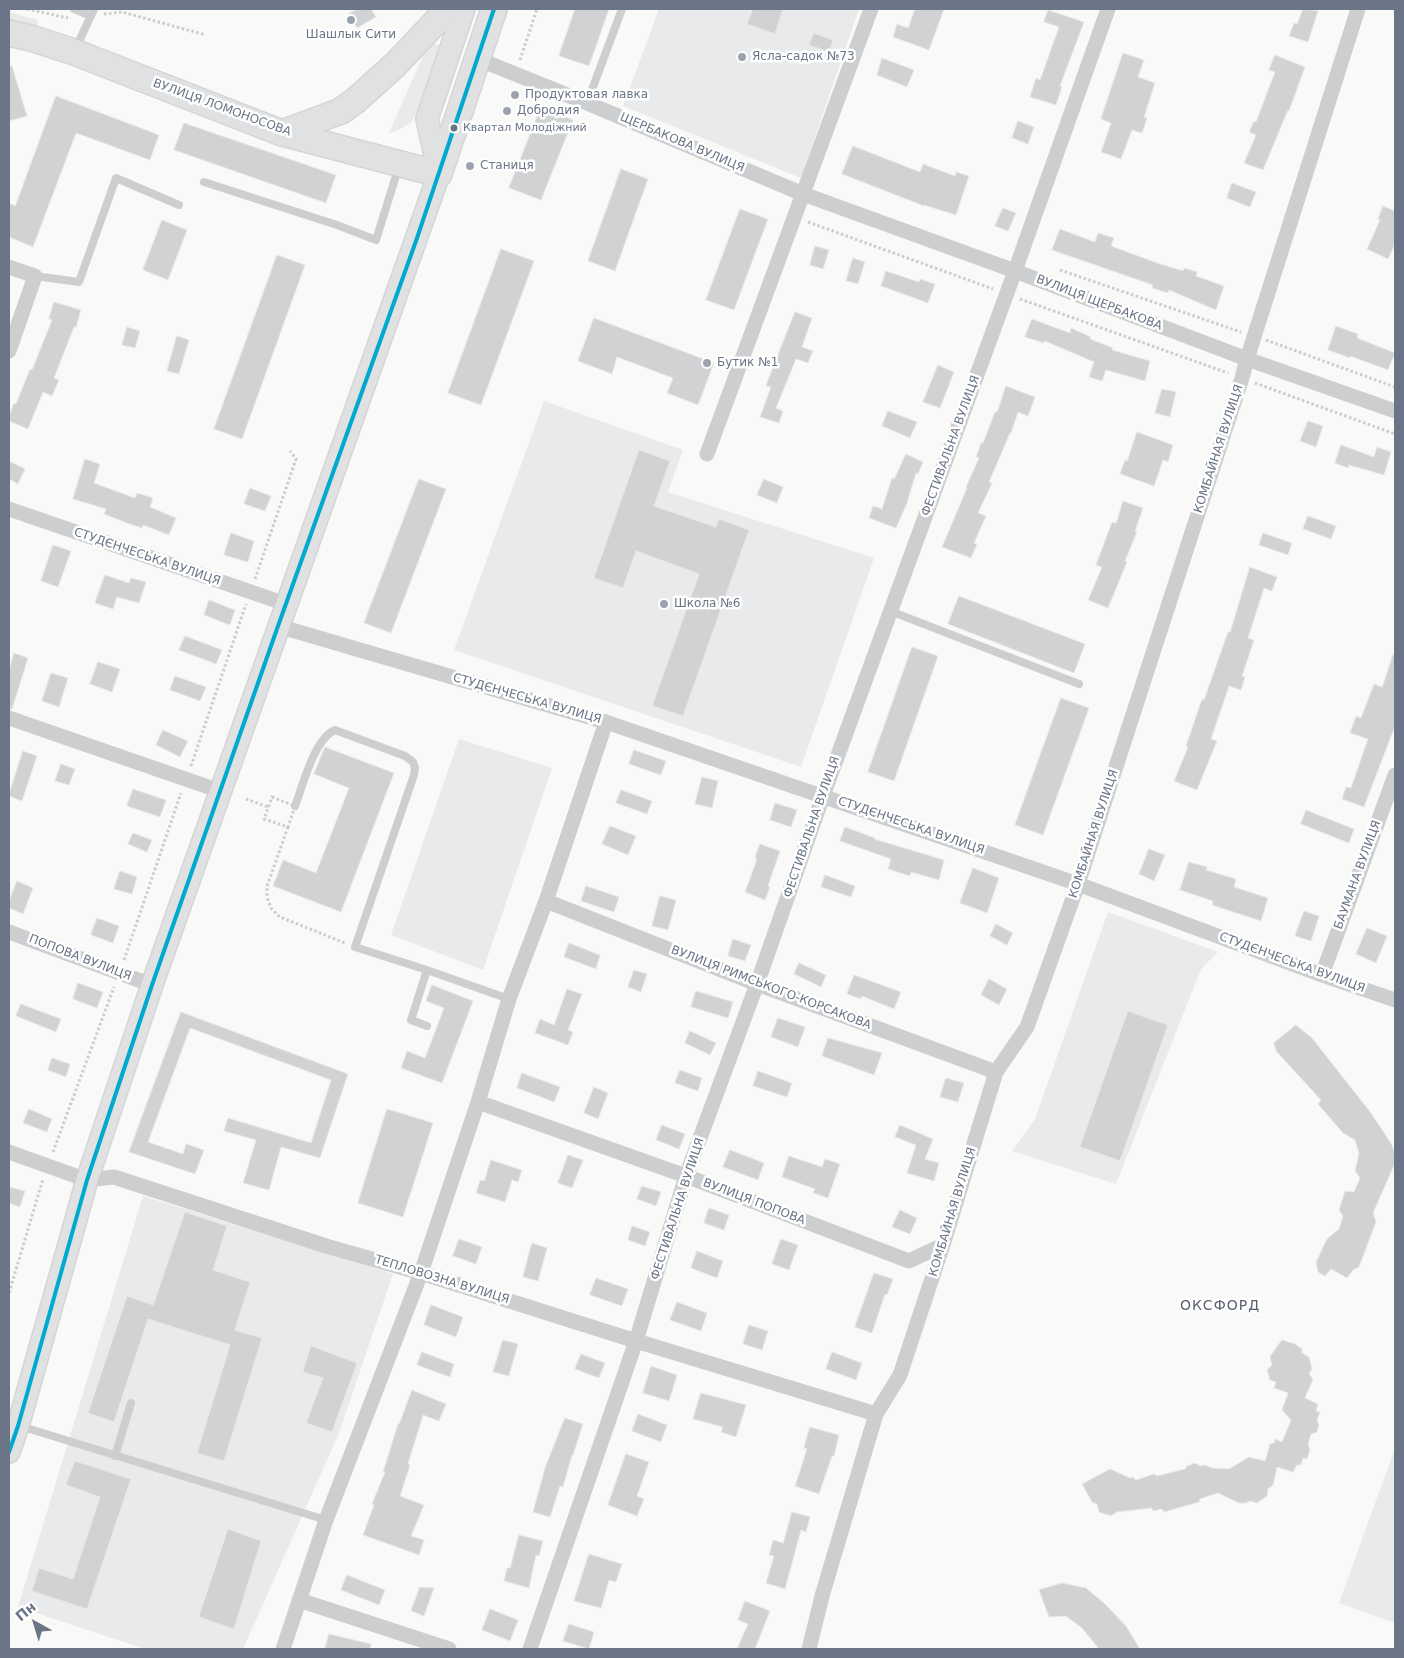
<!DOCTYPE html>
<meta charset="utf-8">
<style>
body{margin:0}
#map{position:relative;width:1404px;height:1658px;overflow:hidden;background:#f9f9f8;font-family:"DejaVu Sans",sans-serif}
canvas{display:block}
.frame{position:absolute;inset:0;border:10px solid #6a7587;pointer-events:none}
.north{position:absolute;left:10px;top:1598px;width:50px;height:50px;-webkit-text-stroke:4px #fff;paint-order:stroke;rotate:321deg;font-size:14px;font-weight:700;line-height:20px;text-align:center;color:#6a7587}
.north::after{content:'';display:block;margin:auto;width:18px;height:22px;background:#6a7587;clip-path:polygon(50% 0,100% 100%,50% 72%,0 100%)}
</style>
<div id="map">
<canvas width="1404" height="1658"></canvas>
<div class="frame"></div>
<div class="north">Пн</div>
</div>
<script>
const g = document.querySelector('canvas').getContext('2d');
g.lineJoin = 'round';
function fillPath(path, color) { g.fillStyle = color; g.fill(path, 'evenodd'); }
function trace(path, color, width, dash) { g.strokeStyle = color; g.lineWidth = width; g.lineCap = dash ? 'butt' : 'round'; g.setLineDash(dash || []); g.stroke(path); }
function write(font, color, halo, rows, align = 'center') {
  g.font = font + ' "DejaVu Sans",sans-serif'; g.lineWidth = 5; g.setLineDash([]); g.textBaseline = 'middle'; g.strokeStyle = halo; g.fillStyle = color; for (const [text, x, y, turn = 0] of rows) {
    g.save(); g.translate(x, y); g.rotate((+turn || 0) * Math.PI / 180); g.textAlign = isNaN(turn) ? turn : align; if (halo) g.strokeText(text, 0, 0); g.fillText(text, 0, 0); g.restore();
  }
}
fillPath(new Path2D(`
 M659,9H859L801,178L623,106Z
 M544,401L683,450L668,492L874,558L801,767L454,650Z
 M1108,912L1218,952L1201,969L1116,1184L1012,1151L1035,1119Z
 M143,1196L393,1274L339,1433L243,1649H145L18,1607Z
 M1395,1448V1623L1339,1603Z`), '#e9eaeb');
fillPath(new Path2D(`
 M9,12L38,20L37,26L34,28L9,21Z
 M429,42L443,46C436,65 426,106 413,120C407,126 398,131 389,133Z
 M558,427L615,446L560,598L501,578Z
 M459,739L552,768L483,970L391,935Z`), '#e8ebe7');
const building = new Path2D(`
 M357,9H371L376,17L357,28L349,14Z
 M575,9H609L589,66L559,56Z
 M753,9H783L775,34L747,24Z
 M915,9H944L929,50L893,37L897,24L908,28Z
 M1303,9L1318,11L1308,42L1289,36L1294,23L1297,24Z
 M1048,10L1084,22L1060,86L1062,87L1056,105L1030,97L1036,78L1040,80L1059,27L1044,22Z
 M814,33L833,40L829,52L809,45Z
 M1123,53L1144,60L1138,77L1155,83L1144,117L1147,118L1142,133L1132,130L1121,159L1101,152L1111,123L1101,119Z
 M1275,55L1305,67L1289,111L1288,110L1263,170L1244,163L1256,135L1249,132L1254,121L1256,122L1275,72L1269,70Z
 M882,58L914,70L907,87L877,75Z
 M12,66L27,116L9,121V67Z
 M56,96L159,135L150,160L76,133L33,247L9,237V203L15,206Z
 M541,107L573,120L541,200L509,188Z
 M1018,121L1034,127L1028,144L1012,138Z
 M184,123L336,175L326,203L174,150Z
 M853,146L920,172L923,164L955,176L956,172L969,176L956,215L924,205V206L842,174Z
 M621,169L648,179L615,271L588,261Z
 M1232,183L1256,192L1250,207L1227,198Z
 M1383,206L1395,211V244L1388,259L1367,249L1380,220L1378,219Z
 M1003,208L1016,213L1008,231L995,226Z
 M740,209L768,219L734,310L706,300Z
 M162,220L187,230L168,280L143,270Z
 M1060,229L1095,242L1098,233L1114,238L1111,246L1160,264L1183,271L1184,268L1197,272L1196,276L1224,286L1216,310L1169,290L1168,293L1152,288L1153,285L1052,250Z
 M815,246L829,250L823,269L810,265Z
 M501,249L534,261L481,405L448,393Z
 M277,255L305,265L242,439L214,429Z
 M853,258L865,262L858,284L846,281Z
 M886,271L919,282L920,279L935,284L928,303L881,286Z
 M54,302L81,310L76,327H74L54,378L59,380L52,396L43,392L28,429L9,421V416L14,403L16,404L30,369L32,370L52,320L49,319Z
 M795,312L812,318L802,347L813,351L808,363L796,359L776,408L783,411L779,423L760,417L771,387L766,386Z
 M594,318L714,363L698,405L667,393L673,378L617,357L612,374L578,361Z
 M1032,319L1070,333L1071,328L1091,337L1090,339L1113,348L1112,350L1150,361L1145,381L1106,370L1102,381L1089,377L1094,362L1045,341L1044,343L1025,337Z
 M1336,326L1358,334L1357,338L1395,353L1388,370L1350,356V358L1328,350Z
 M127,327L140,331L135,348L122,345Z
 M177,336L189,340L179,374L167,371Z
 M938,365L954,372L940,408L923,402Z
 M1006,386L1035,397L1028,416L1018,412L1011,433H1010L989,482L992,483L978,513L986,516L974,543L977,544L971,558L942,547L967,488L966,487L979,458L976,457L981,443H983L995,412H997Z
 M1162,389L1176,392L1170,417L1155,413Z
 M888,411L917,422L910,438L882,426Z
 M1308,421L1323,426L1316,447L1300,441Z
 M1137,432L1173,445L1168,462L1163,460L1154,486L1120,474L1125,460L1127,461Z
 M1341,445L1374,457L1377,447L1391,452L1384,475L1349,465L1348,468L1335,463Z
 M639,450L670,461L654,506L716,527L719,519L749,530L683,716L652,706L699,574L636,551L623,588L594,578Z
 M906,454L923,462L918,474L916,473L907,503L896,528L869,518L873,506L882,509L892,478L894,479Z
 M85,459L100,464L94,483L135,498L137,493L153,498L150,507L176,518L169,535L143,525L142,528L127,523L104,514L106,509L73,499Z
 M9,461L25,469L18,484L9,479Z
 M419,479L446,489L391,633L364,623Z
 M764,479L783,487L777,503L757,495Z
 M250,488L271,496L265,511L244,504Z
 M1123,501L1143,508L1135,531L1137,532L1125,561L1127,562L1108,608L1088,600L1102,567L1096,565L1112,522L1116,523Z
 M1308,516L1336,526L1331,539L1303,529Z
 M231,533L254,541L248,562L224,555Z
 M1263,533L1292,543L1288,555L1259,545Z
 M53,545L71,551L58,587L41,581Z
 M1250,567L1277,577L1272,591L1264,588L1248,638L1254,640L1242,676L1245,677L1241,690L1229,686L1211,739L1217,741L1197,790L1174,781L1188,747L1186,746L1202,699L1204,700L1228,632H1230Z
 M105,575L129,583L131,578L146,582L139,603L117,597L113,609L95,603Z
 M959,596L1085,644L1074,673L948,624Z
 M209,600L235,610L230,625L204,615Z
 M185,636L222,650L216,664L179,650Z
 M912,647L938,656L894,781L868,772Z
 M14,653L28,658L12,709H9V670Z
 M1393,655H1395V726L1364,807L1342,799L1346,787L1351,788L1368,739L1350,733L1356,716L1361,718L1374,684L1382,687Z
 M98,662L120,669L112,692L90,684Z
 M51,673L68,678L59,707L42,701Z
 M175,676L206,687L200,701L170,690Z
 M1061,698L1089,708L1043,835L1015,825Z
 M163,730L188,741L180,757L156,745Z
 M325,747L394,773L341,912L273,886L283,860L316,873L349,788L314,774Z
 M634,750L666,761L661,775L629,764Z
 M23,751L37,756L22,801L9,796V794Z
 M61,764L75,769L69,785L55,781Z
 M702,777L718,781L712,808L695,804Z
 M133,789L166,800L160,817L127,806Z
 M621,790L652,801L647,814L616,803Z
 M775,803L797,810L791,827L770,820Z
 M1306,810L1354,829L1349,843L1301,824Z
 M610,826L636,836L628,855L602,844Z
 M845,827L875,838L874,839L944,860L939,880L911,872L910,876L888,869L891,859L840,841Z
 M133,833L152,840L147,852L128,844Z
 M760,844L780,851L768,886L770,887L765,900L745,892L757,859L755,858Z
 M1149,849L1165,855L1154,881L1139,874Z
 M1189,862L1207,867L1206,870L1236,879L1234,887L1268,898L1261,921L1212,905L1213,901L1180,890Z
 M973,868L999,878L987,913L960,903Z
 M120,871L137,877L132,894L114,889Z
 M825,875L855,886L851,897L821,887Z
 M17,881L33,888L23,914L9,908V901Z
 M586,886L619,897L614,912L581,901Z
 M660,896L676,900L668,930L652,926Z
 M1304,911L1319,916L1311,941L1295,936Z
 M97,918L119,926L113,943L91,935Z
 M996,924L1013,933L1007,945L990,936Z
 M1367,928L1387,936L1376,963L1356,954Z
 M733,939L751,945L745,961L728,956Z
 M569,943L600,955L596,969L564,957Z
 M799,963L826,975L821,987L794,974Z
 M634,970L647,974L641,992L628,987Z
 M854,975L901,992L894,1009L862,996L861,999L847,994Z
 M989,979L1007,989L999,1005L981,995Z
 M78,983L103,992L97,1008L73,999Z
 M432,985L473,1001L442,1083L401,1068L407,1051L425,1058L444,1008L426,1001Z
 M567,989L582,994L568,1030L573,1032L568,1045L535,1033L540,1019L554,1025Z
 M696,991L733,1002L728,1018L691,1007Z
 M21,1004L61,1019L56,1032L16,1016Z
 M1128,1011L1168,1025L1120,1161L1080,1147Z
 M181,1012L348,1074L320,1158L281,1147L269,1190L243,1183L256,1140L224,1131L228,1118L311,1143L331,1080L190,1028L148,1142L183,1154L186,1144L204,1150L195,1174L129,1152Z
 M778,1018L805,1027L798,1047L771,1037Z
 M1296,1025L1312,1038L1371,1113L1392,1145L1395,1154V1163L1373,1213L1376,1222L1359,1267L1353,1270L1347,1278L1331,1269L1325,1276L1318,1272L1316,1262L1327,1239L1339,1229L1343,1216L1339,1210L1345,1191L1354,1192L1360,1178L1355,1171L1359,1153L1355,1140L1343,1133L1318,1104L1321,1100L1276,1051L1274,1043Z
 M690,1031L716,1043L710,1055L685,1043Z
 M828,1038L882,1053L874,1075L822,1056Z
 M52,1058L70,1064L66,1077L48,1070Z
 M680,1070L702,1078L698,1091L675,1083Z
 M758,1071L792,1083L787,1097L753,1086Z
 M522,1073L560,1087L554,1102L517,1088Z
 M946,1078L964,1083L958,1102L940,1097Z
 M594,1087L608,1093L598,1119L584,1113Z
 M29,1109L52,1119L47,1132L23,1123Z
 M387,1109L433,1123L403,1217L358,1203Z
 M662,1125L685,1134L679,1149L656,1140Z
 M900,1125L933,1139L925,1159L939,1163L934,1181L907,1173L916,1145L895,1137Z
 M730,1150L764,1163L758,1180L723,1167Z
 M568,1155L583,1160L572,1188L558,1183Z
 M789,1156L822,1167L825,1159L840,1164L828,1198L813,1193L815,1189L782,1177Z
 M491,1160L522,1170L518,1182L512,1180L505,1202L476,1193L480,1180L484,1181Z
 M642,1186L661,1192L656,1206L637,1199Z
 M9,1187L25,1191L20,1207L9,1203Z
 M709,1208L729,1215L724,1230L704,1223Z
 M900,1210L917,1218L910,1234L892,1227Z
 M185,1212L227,1226L213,1270L250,1282L235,1330L262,1338L224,1461L197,1453L230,1345L148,1319L114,1422L88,1413L127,1296L153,1305Z
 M632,1226L650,1232L645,1246L628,1240Z
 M459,1239L482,1247L476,1264L453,1256Z
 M781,1239L798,1245L789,1270L772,1264Z
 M532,1243L547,1248L538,1281L523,1277Z
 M697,1251L723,1261L717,1278L691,1268Z
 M874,1273L893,1279L887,1295L885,1294L872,1333L855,1327Z
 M596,1278L628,1289L622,1306L590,1295Z
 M677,1302L707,1313L701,1331L670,1320Z
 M431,1305L463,1317L456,1337L424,1325Z
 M749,1325L768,1331L762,1350L743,1344Z
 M503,1340L518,1344L509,1376L493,1372Z
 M1282,1340L1295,1344L1302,1349V1353L1309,1357L1312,1369L1309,1374L1313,1379L1305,1398L1318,1404L1316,1411L1320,1412L1317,1420L1319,1425L1317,1432L1311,1434L1308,1445L1310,1450L1307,1459L1303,1458L1301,1465H1297L1293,1472L1277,1467L1273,1485L1268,1489L1267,1496L1257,1503L1250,1501L1246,1503H1239L1218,1493L1200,1499L1199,1502L1164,1512L1162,1509L1153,1511L1152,1508L1117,1512L1111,1516L1099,1512L1097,1504L1092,1502L1082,1484L1110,1469L1130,1478L1133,1477L1136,1480L1154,1474L1157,1476L1185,1469L1187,1466L1195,1463L1200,1466L1205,1465L1212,1468L1229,1469L1249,1457L1265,1461L1270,1444L1274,1443L1275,1439L1282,1442L1291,1420L1282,1410L1288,1393L1274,1388L1276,1382L1270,1380L1267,1370L1272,1365L1270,1357Z
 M311,1346L357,1363L332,1432L306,1423L323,1378L303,1372Z
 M422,1352L454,1364L450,1377L417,1365Z
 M832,1352L862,1363L856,1380L826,1369Z
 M581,1354L605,1363L599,1378L575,1369Z
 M651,1366L677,1375L669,1401L643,1393Z
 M412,1390L446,1404L439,1421L423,1415L408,1464L410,1465L400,1496L424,1505L411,1536L424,1540L419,1555L363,1535L374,1505L372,1504L385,1472H383L398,1424H399Z
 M701,1393L746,1405L736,1437L721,1432L723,1427L693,1419Z
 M638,1414L667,1425L661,1442L632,1431Z
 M565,1418L583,1424L573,1455H572L563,1487L560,1486L550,1517L533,1512L545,1468Z
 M810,1427L839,1435L834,1456H832L819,1494L795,1486L807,1449L804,1448Z
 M626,1454L649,1462L637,1496L644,1499L637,1516L608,1505Z
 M75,1461L131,1479L87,1609L32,1591L39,1568L73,1579L100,1497L66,1485Z
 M792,1512L810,1517L806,1532L801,1530L785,1589L766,1583L774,1556L769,1555L773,1540L783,1543Z
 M228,1529L261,1541L234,1629L199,1617Z
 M519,1535L543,1541L539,1556L536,1555L529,1588L504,1581L507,1568H510Z
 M589,1554L622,1564L616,1582L609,1580L601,1608L574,1601Z
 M347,1575L385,1590L379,1605L341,1590Z
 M1062,1583L1086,1588L1105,1604L1126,1626L1140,1649H1099L1082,1628L1066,1616L1049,1617L1039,1590Z
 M420,1587L434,1588L424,1616L411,1611Z
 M745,1601L770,1611L755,1649H737L748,1624L738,1620Z
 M490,1609L518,1620L510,1641L482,1630Z
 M569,1624L594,1632L589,1649L563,1641Z
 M329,1634L371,1644L370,1649H325Z`);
fillPath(building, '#d1d2d3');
trace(building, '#e8e8e8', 1);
const secondary = new Path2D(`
 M9,1452L18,1426L87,1180L152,985L439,174L427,119L464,9`);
const primary = new Path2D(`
 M9,33L31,38L74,52L282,133L439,174L494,9
 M282,133L341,111L355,101L395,65L448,9`);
trace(secondary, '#d5d5d6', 24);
trace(primary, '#d5d5d6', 28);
trace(new Path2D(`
 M27,9L68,18
 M104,14L122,12L206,35
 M520,60L537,9
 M808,222L993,289
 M1060,270L1241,332
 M1020,299L1228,373
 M1266,340L1395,387
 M1255,383L1395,434
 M255,579L296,459L290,451
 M191,766L246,604
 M272,797L295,806L288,827L264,819Z
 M246,799L268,807
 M288,827L267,886V897L271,908L280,917L345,943
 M124,960L181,793
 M53,1152L114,987
 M9,1293L43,1179`), '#cbcccd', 3, [2.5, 2.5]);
trace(new Path2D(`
 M74,9L91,16
 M75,50L94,9
 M587,103L622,9
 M204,182L337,225L376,240L399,166
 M35,276L79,282L116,178L179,205
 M890,611L1079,684
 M295,806C303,785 314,739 335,730L405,756L413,762L415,768L414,775L355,947L427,970L411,1020L427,1026
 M427,970L509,999
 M20,1426L326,1520
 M115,1456L131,1403`), '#cdcecf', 8);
trace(new Path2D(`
 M478,59L587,103L803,194L1015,271L1247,359L1395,411
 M9,267L35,276L9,351
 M707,454L871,9
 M9,509L286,604
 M278,626L606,722L1078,884L1322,975L1395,1000
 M9,718L220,791
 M546,901L757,984L996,1072
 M9,932L152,985
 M1322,975L1395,775
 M478,1102L686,1176L909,1261L943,1245
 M9,1152L87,1180L114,1177L326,1246L421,1273L636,1341L876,1414
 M299,1600L449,1649
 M283,1649L326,1520L421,1273L478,1102L509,999L546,901L606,722
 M530,1649L636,1341L686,1176L757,984L823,796L1015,271L1108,9
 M809,1649L822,1596L876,1414L900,1375L943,1245L996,1072L1027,1027L1078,884L1242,378L1247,359L1358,9`), '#cdcecf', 15);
trace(secondary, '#e0e1e2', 21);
trace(primary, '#e0e1e2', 25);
trace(new Path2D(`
 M9,1452L18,1426L87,1180L152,985L278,626L416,241L494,9`), '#00a9ce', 4);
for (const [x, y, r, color] of [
 [351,20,5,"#9ca3af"],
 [742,57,5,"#9ca3af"],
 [515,95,5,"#9ca3af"],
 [507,111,5,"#9ca3af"],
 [454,128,4.5,"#6a7587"],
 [470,166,5,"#9ca3af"],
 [707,363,5,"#9ca3af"],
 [664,604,5,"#9ca3af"]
]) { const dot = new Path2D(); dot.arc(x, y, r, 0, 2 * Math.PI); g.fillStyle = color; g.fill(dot); trace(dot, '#fff', 2); }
write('11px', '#6a7587', '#fff', [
 ["Квартал Молодіжний",463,128]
], 'left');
write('12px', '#6a7587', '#fff', [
 ["Шашлык Сити",351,35,"center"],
 ["Ясла-садок №73",752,57],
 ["Продуктовая лавка",525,95],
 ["Добродия",517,111],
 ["Станиця",480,166],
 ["Бутик №1",717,363],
 ["Школа №6",674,604]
], 'left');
write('12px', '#6a7587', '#fff', [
 ["ВУЛИЦЯ ЛОМОНОСОВА",222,108,20],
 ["ЩЕРБАКОВА ВУЛИЦЯ",682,143,23],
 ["ВУЛИЦЯ ЩЕРБАКОВА",1099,303,21],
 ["ФЕСТИВАЛЬНА ВУЛИЦЯ",951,446,-70],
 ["КОМБАЙНАЯ ВУЛИЦЯ",1219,449,-72],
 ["СТУДЄНЧЕСЬКА ВУЛИЦЯ",147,557,19],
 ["СТУДЄНЧЕСЬКА ВУЛИЦЯ",527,699,16],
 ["СТУДЄНЧЕСЬКА ВУЛИЦЯ",911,826,19],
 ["ФЕСТИВАЛЬНА ВУЛИЦЯ",812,827,-71],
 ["КОМБАЙНАЯ ВУЛИЦЯ",1094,834,-72],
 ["БАУМАНА ВУЛИЦЯ",1358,875,-70],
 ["ПОПОВА ВУЛИЦЯ",80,958,21],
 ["СТУДЄНЧЕСЬКА ВУЛИЦЯ",1292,963,20],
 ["ВУЛИЦЯ РИМСЬКОГО-КОРСАКОВА",771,988,21],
 ["ВУЛИЦЯ ПОПОВА",754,1202,21],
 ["ФЕСТИВАЛЬНА ВУЛИЦЯ",678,1209,-72],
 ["КОМБАЙНАЯ ВУЛИЦЯ",953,1212,-73],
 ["ТЕПЛОВОЗНА ВУЛИЦЯ",442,1280,17]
]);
g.letterSpacing = '1px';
write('14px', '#575f6c', '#fff', [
 ["ОКСФОРД",1220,1306]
]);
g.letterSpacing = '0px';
</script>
